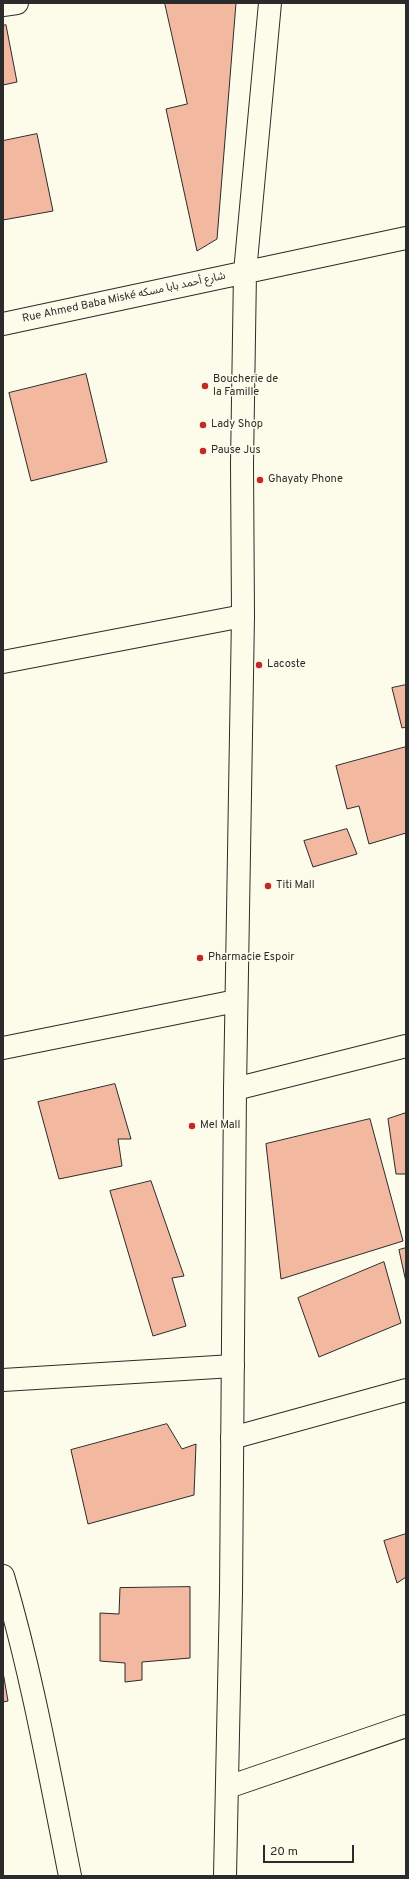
<!DOCTYPE html>
<meta charset="utf-8">
<style>
body{margin:0}
#map{position:relative;width:409px;height:1879px;overflow:hidden;background:#fdfbea;font-family:Overpass,sans-serif}
canvas{display:block}
.frame{position:absolute;inset:0;border:4px solid #2b2b2b;pointer-events:none}
.scale{position:absolute;left:263px;top:1845px;width:91px;height:18px;box-sizing:border-box;border:2px solid #2b2b2b;border-top:0;padding-left:5px;font-size:12px;line-height:14px;white-space:nowrap;color:#2b2b2b;-webkit-text-stroke:3px #fdfbea;paint-order:stroke}
</style>
<div id="map">
<canvas width="409" height="1879"></canvas>
<div class="frame"></div>
<div class="scale">20 m</div>
</div>
<script>
const g = document.querySelector('canvas').getContext('2d');
g.lineJoin = 'round';
function fillPath(path, color) { g.fillStyle = color; g.fill(path, 'evenodd'); }
function trace(path, color, width, dash) { g.strokeStyle = color; g.lineWidth = width; g.lineCap = dash ? 'butt' : 'round'; g.setLineDash(dash || []); g.stroke(path); }
function write(font, color, halo, rows, align = 'center') {
  g.font = font + ' Overpass,"Noto Sans Arabic",sans-serif'; g.lineWidth = 3; g.setLineDash([]); g.textBaseline = 'middle'; g.strokeStyle = halo; g.fillStyle = color; for (const [text, x, y, turn = 0] of rows) {
    g.save(); g.translate(x, y); g.rotate((+turn || 0) * Math.PI / 180); g.textAlign = isNaN(turn) ? turn : align; if (halo) g.strokeText(text, 0, 0); g.fillText(text, 0, 0); g.restore();
  }
}
const building = new Path2D(`
 M165,3H236L217,239L197,251L166,109L187,104Z
 M6,25L17,82L3,85V26Z
 M37,134L53,211L3,220V141Z
 M86,374L107,462L31,481L9,393Z
 M406,685V727L402,728L392,688Z
 M406,747V833L369,844L359,806L347,809L336,766Z
 M347,829L357,854L313,867L304,841Z
 M115,1084L131,1139H118L122,1166L59,1179L38,1102Z
 M406,1113V1174H396L388,1119Z
 M370,1119L403,1241L281,1279L266,1144Z
 M151,1181L184,1276L172,1278L186,1326L153,1336L110,1191Z
 M406,1248V1282L399,1250Z
 M384,1262L401,1323L319,1357L298,1298Z
 M167,1424L182,1449L196,1444L194,1495L88,1524L71,1450Z
 M406,1534V1577L397,1583L384,1541Z
 M190,1587V1658L142,1662V1680L125,1682V1663L100,1661V1613L119,1614L120,1588Z
 M3,1672L8,1701L3,1702Z`);
fillPath(building, '#f2b8a0');
trace(building, '#2b2b2b', 1);
const street = new Path2D(`
 M3,5L17,3
 M3,662L243,616
 M3,1048L236,1001
 M235,1089L406,1046
 M3,1380L233,1366
 M232,1438L406,1390
 M3,1576C32,1674 50,1776 70,1876
 M228,1787L406,1726`);
const secondary = new Path2D(`
 M3,324L406,238
 M225,1876L231,1593L235,1089L243,616L242,464L245,272L270,3`);
trace(street, '#2b2b2b', 24);
trace(secondary, '#2b2b2b', 24);
trace(street, '#fdfbea', 22);
trace(secondary, '#fdfbea', 22);
for (const [x, y, r, color] of [
 [205,386,4,"#c62828"],
 [203,425,4,"#c62828"],
 [203,451,4,"#c62828"],
 [260,480,4,"#c62828"],
 [259,665,4,"#c62828"],
 [268,886,4,"#c62828"],
 [200,958,4,"#c62828"],
 [192,1126,4,"#c62828"]
]) { const dot = new Path2D(); dot.arc(x, y, r, 0, 2 * Math.PI); g.fillStyle = color; g.fill(dot); trace(dot, '#fdfbea', 1.5); }
write('11px', '#2b2b2b', '#fdfbea', [
 ["Rue Ahmed Baba Miské شارع أحمد بابا مسكه",124,298,-12]
]);
write('11px', '#2b2b2b', '#fdfbea', [
 ["Boucherie de",213,380],
 ["la Famille",213,393],
 ["Lady Shop",211,425],
 ["Pause Jus",211,451],
 ["Ghayaty Phone",268,480],
 ["Lacoste",267,665],
 ["Titi Mall",276,886],
 ["Pharmacie Espoir",208,958],
 ["Mel Mall",200,1126]
], 'left');
</script>
